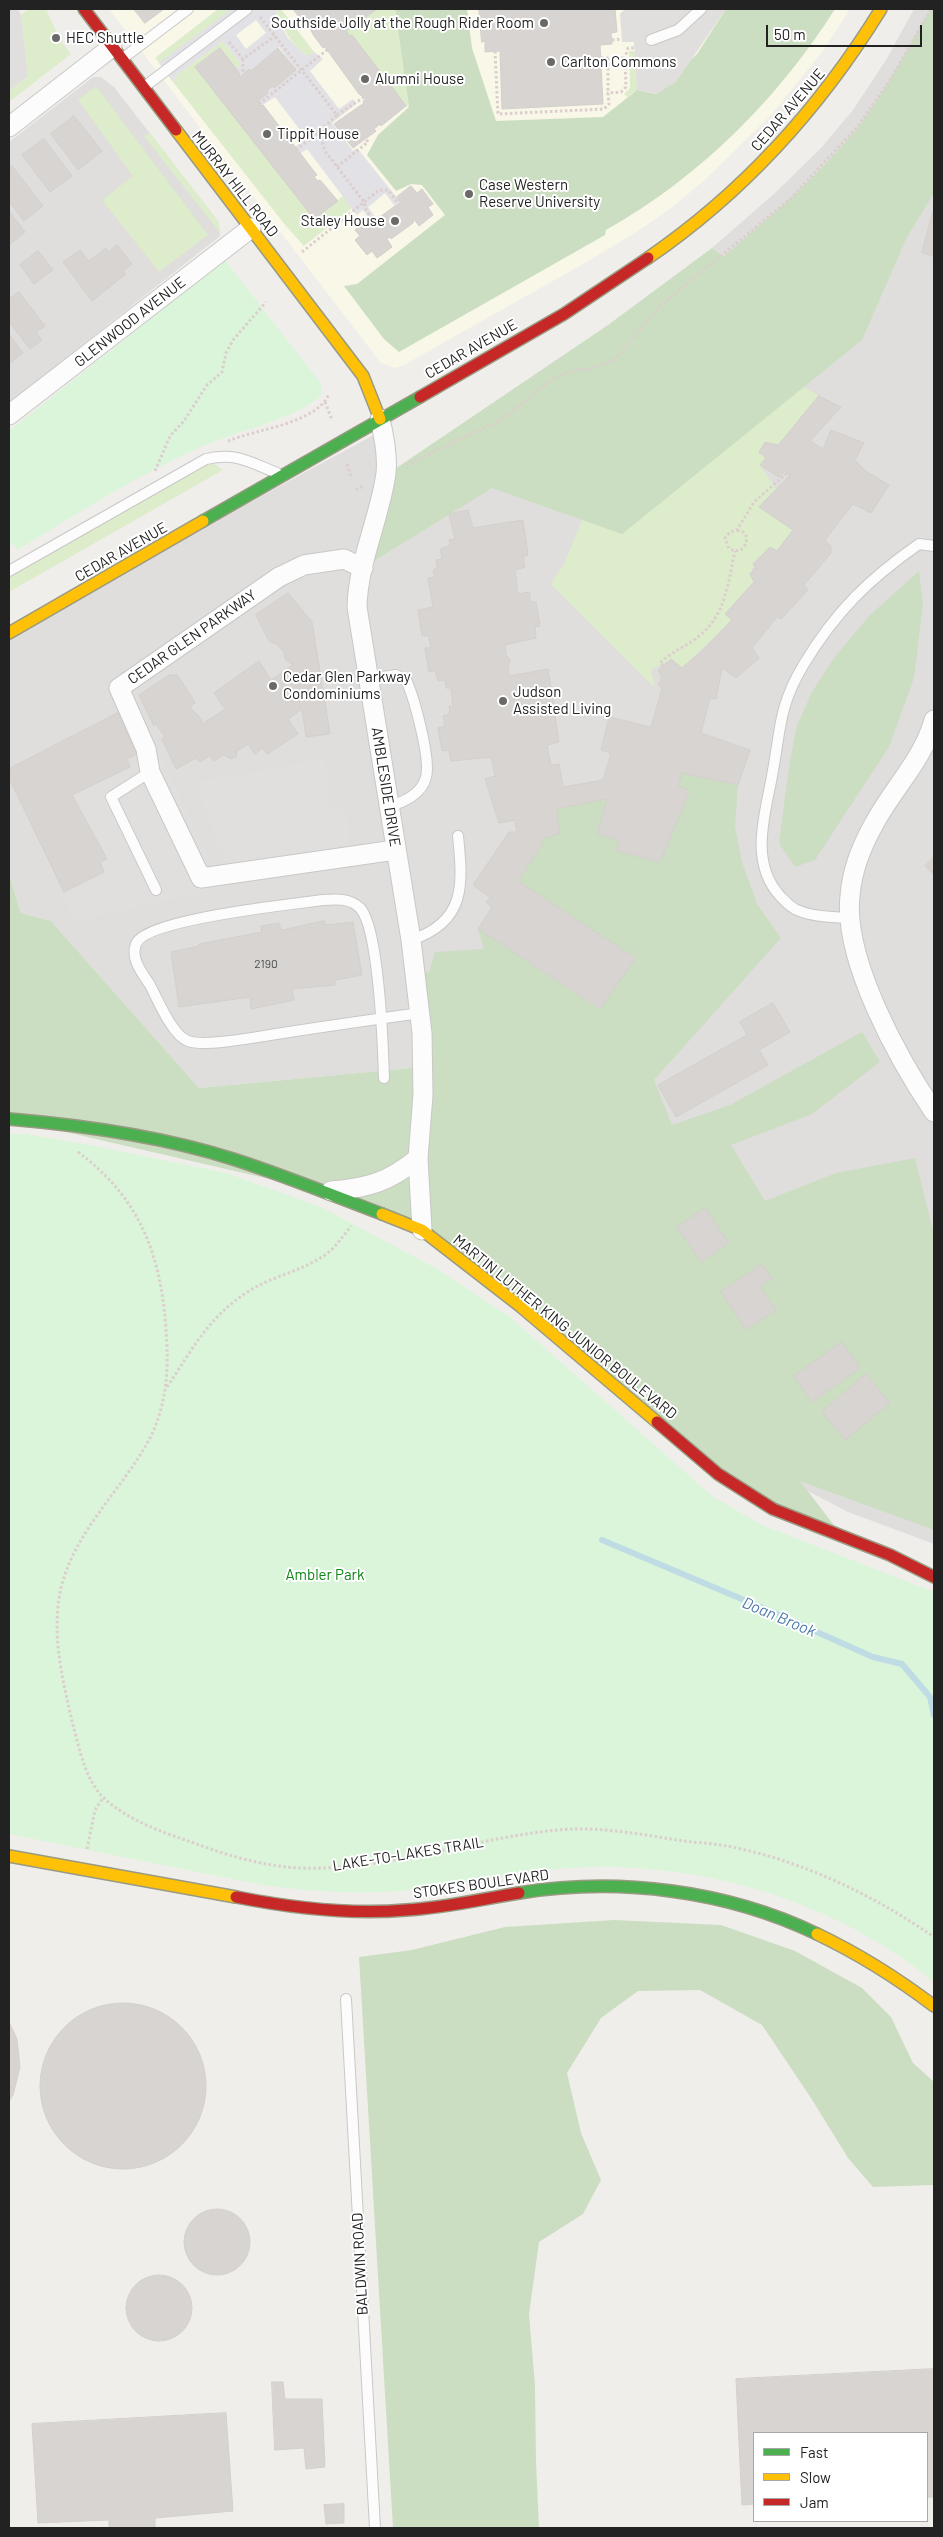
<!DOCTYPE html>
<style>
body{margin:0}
#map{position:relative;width:943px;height:2537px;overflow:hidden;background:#f0eeeb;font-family:Barlow,sans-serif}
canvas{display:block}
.frame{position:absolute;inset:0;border:10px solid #222;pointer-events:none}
.legend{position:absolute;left:753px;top:2432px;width:175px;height:90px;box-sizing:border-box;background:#fff;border:1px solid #a7a7a7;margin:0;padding:6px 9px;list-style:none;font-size:15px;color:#222}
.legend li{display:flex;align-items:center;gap:10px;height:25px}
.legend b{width:25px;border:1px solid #a7a7a7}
.scale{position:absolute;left:766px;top:25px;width:156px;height:22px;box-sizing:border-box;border:2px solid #222;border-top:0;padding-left:6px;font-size:15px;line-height:18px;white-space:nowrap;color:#222;-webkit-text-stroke:4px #fff;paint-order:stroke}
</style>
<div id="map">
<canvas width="943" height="2537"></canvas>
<div class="frame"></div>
<ul class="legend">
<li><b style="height:6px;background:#4caf50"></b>Fast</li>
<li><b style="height:6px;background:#ffc107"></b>Slow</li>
<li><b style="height:6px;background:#c62828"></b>Jam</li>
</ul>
<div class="scale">50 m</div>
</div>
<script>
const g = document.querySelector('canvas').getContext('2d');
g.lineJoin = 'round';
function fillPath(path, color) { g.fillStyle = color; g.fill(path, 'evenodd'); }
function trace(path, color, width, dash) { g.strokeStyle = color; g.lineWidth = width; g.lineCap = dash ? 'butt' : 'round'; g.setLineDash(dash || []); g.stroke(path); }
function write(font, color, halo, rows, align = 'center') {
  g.font = font + ' Barlow,sans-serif'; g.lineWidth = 4; g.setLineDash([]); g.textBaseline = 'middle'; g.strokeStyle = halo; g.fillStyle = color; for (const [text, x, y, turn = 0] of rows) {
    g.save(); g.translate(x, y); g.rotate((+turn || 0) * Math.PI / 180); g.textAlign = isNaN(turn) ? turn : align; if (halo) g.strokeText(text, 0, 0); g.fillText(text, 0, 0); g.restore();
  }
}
fillPath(new Path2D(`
 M914,9H934V1544L848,1512L775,1474L422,1067L199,1088L51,921L21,913L9,875V633L383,430L363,568L492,487L622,533L861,340L712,248L775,193L821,148L853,110L886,60Z
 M93,77H101L114,87L218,221L220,236L9,403V142Z`), '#dfdedc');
fillPath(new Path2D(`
 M109,9H850L822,52L772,114L706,179L670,209L638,231L583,264L404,365L395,368L381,363Z`), '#f8f7e8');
fillPath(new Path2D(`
 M28,9H46L57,33L51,35L55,43L61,41L71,54L9,102V91L28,76L21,15Z
 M218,9H232L168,59L162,66L155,58Z
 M276,9H281L314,52L310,55H305C288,39 284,31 276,9Z
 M377,9H395L409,107L406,106L389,84L387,85L383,79L385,78L352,35L350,36L346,31Z
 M223,41L241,64L236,69L196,67L314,219L343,196L352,208L304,246L286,226L173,82L178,74Z
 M629,51H635L637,90L627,97L624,94L630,88Z
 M96,86L208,235L159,272L102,200L133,176L78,100Z
 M150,133L218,221L221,234L144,136Z
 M803,387L819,396L778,445L765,442L759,452L766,458L760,465L776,489L759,507L793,530L777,551L770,547L753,564L755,567L750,574L754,582L725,614L732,620L682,668L671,659L651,670L655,688L551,584L565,562L582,520L622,534Z
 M213,463L223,470L9,592V576L198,468Z`), '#ddeccb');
fillPath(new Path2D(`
 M395,9H467L472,48L496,121L603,117L637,90L656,94L697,54L726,9H835C777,100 700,177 606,230L605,235L399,352L384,339L344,286L357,284L445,215L422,185L411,184L396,191L367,155L378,135L409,107Z
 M931,9H934V193L907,237L862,340L622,534L492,488L363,568L386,475L608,325L712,248L724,256C771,216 820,175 859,126C887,89 908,48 931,9Z
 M919,571L923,605L914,678L889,747L815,860L795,867L779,843L790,760L797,726L812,692L834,658L869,616Z
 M682,773L738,785L735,827L742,862L757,904L781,938L654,1080L672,1125L730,1105L862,1032L880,1062L812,1114L731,1145L765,1201L836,1173L915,1158L934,1235V1397L932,1405L934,1408V1530L800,1481L843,1537L773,1509L422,1230L326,1192L9,1119V875L21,913L51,921L199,1088L422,1067L414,964L429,973L435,952L484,949L478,929L599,1009L635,958L518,881L542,839L559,834L557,809L607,799L597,834L619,841L616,851L660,862L690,792L678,786Z
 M614,1920L721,1925L795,1951L862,1988L891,2017L913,2063L934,2082V2185L873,2187L848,2158L811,2098L762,2025L700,1990L638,1991L601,2018L567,2073L581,2133L601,2180L583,2214L539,2242L529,2314L535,2385L536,2462L539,2528H393L359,1957L412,1950L505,1927Z`), '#cbdec1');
fillPath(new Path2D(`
 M225,260L319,381L322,388L320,397C288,422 238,430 201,447C137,475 78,513 18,550L13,544L9,546V431Z
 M9,1134H27L95,1146L226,1173L321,1207L439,1270L510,1317L712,1496L762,1525L934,1592V1982C834,1900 699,1860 570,1868C513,1872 456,1886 398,1891C353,1895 307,1891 262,1885L9,1834Z`), '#daf5da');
fillPath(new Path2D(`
 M9,9H18L21,15L28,76L9,91Z
 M625,9H726L676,82L656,94L637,90L634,42H622L620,14Z
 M159,752L223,887L73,922L64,892L104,872L100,862L107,858L72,795Z
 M324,759L331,808L345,806L351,848L227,868L197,789L198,782Z`), '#e0dfde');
fillPath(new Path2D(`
 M232,9H276L280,24L288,38L305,55H310L314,52L323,59L310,71L339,109L353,99L356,104L332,123L353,151L357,148L402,204L395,206L385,193L368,207L377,220L374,225L363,210L357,215L307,149L301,153L294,148L306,138L275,97L261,106L259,104V100L268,93L267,91L272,86L274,88L296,70L279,47L251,71L249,70L240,77L236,69L241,64L223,41L178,74L173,82L159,63ZM256,20L266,33L246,49L236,35Z`), '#e2e1e5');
trace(new Path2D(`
 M602,1540L763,1608L873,1657L902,1664L930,1697L934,1715`), '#bfdbe3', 6);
const building = new Path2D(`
 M134,9H164L145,23Z
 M293,9H377L346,31L350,36L352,35L385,78L383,79L387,85L389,83L406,106L381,126L380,124L374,129L376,131L353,148L334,124L364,103L363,101L366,99L359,94L325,47L323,48L314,36L305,20L303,21Z
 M479,9H615L617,32L611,33L612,44L600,45L603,104L502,109L500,51L485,52V41L482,42Z
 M220,48L238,71L240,77L249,69L251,71L278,48L296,70L274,88L272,86L267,91L268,93L259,100V104L261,106L263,105L317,175L314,177L318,181L320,180L338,201L314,219L195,67Z
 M74,116L102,151L78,170L51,134Z
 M44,139L72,176L50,192L22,155Z
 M12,166L43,206L24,221L9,201V168Z
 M411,186L417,193L422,189L433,204L428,207L433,215L419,226L414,219L413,223L391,239L389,237L387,239L392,247L377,258L372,251L367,255L355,240L360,236L355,230L369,218L374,225L378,222L376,220L395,206L400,205L402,204L397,197Z
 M9,211L25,232L9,245Z
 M933,212L934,213V256L922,253Z
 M117,245L132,264L123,271L126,274L92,301L63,262L80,250L89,261L106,248L108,252Z
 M38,251L53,270L34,284L20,265Z
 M19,292L45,326L36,332L42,340L30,349L9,322V300Z
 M9,334L23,353L9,364Z
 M819,396L841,407L810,441L823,449L831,430L864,443L855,460L864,470L889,485L871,513L853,504L841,519L825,540L831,546V553L804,585L808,590L781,619L777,617L752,648L759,658L736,678L722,668L716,699L710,698L701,733L750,750L738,785L682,773L678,786L690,791L660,862L616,851L619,841L597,834L607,799L557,809L559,834L542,839V845L518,881L636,958L600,1009L478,929L492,907L486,902L491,898L473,885L509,832H517L515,820L499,823L485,779L495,776L491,757L451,761L449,750L442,751L438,728L445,726L443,716L450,714L449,706H453L451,688H446L445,680L438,681L435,670L429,672L425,648H431L429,636H422L418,610L433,607L428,578L435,577L433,570L437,568L436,560L442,559L440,549L451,545L449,540L455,539L449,514L468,510L473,528L523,520L528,555L523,557L525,567L515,570L518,594L530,592V602H536L540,626L535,627L536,638L505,645L506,655L510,660L508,665L509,676L548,669L554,706L549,707L550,717L555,716L559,742L547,745L551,765L559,764L563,787L603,780L611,753L601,750L609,717L651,727L662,689L658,684L661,682V675L658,671L671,659L682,668L703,650L732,620L725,614L754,582L750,574L755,567L753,564L770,547L777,551L793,530L759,507L790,475L785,471L779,477L760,465L766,458L759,452L765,442L778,445Z
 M288,593L312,622L330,734L306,737L302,709L288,719L298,734L267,754L262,748L255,754L248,744L237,751L236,757L231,759L223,755L214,761L209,756L200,762L196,758L176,769L162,739L165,737L156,724L154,726L139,695L169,675H177L192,697L195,703L190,707L202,720L201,725L225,709L214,693L259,661L271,680L293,665L285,659L284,652L277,644L269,641L256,615Z
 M118,713L137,754L127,759L130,767L72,795L107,859L100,862L104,872L64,892L9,778V769Z
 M934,857V875L925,866Z
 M324,921L325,925L353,922L362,975L335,980V985L292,989L294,1000L251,1009L250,997L179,1007L171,952L199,946V944L262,932L261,926L279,923L281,930Z
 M773,1003L790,1032L759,1050L768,1065L676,1117L658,1085L747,1035L740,1022Z
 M705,1208L729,1243L701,1262L677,1227Z
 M762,1264L772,1279L760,1287L776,1310L746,1330L721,1292Z
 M842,1342L860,1368L812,1402L794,1376Z
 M866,1374L890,1403L845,1440L822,1412Z
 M40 2086a83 83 0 1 1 166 0a83 83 0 1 1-166 0Z
 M9,2022L17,2039L20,2067L13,2095L9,2101Z
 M184 2242a33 33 0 1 1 66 0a33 33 0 1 1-66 0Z
 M126 2308a33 33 0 1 1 66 0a33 33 0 1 1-66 0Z
 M934,2369V2497H927V2433H754V2504L742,2505L736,2379Z
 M272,2382H283L285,2399H322L325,2467L306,2469L304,2448L275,2450Z
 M226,2413L233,2511L155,2518V2528H109V2520L38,2523L32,2424Z
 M344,2504V2523L326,2524L324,2505Z`);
fillPath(building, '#d7d4d2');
trace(building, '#d3d0cc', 1);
const lane = new Path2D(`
 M651,40L678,30L701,9
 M122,59L188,9
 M144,87L247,9
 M9,571L206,459C237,452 249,462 277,473
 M369,679L396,675L406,680C414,697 431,759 426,777C422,794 403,803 388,806
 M150,772L111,797L156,890
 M850,918C833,917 813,917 797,910C791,908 785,901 780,896C749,862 765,815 772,776C781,729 778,707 804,664C836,611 869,579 919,544L934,546
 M411,940C466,922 463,885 458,836
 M384,1078C383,1046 379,928 360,908C350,898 336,899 323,900C294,904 145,919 136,944C130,959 143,974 150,985C158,1000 172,1035 188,1041C205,1047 251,1038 270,1035C320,1027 370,1020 420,1013
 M346,1999L375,2528`);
const street = new Path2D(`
 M9,127L112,47
 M9,415L251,228
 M380,419C384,436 388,455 386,473C380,518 358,561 357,607L411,940L422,1033L423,1095L418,1158L422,1230
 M363,568L344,559L304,565L279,577L119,688L146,749L150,772L201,878L395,850
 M934,720C923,760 893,788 874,824C861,847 852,870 850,896C843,960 899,1060 934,1112
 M331,1191C368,1188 389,1182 418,1158`);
const fast = new Path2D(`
 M203,521L420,397
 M9,1119C81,1125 164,1137 233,1159C283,1175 332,1195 382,1214
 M519,1893C618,1877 726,1890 817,1934`);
const slow = new Path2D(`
 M176,130L363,376L380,419
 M648,258C744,192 820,108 881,9
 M9,633L203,521
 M382,1214L422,1230L520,1306L657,1422
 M9,1856L236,1897
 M817,1934C859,1954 897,1978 934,2006`);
const jam = new Path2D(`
 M84,9L176,130
 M420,397L564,314L648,258
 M657,1422L718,1474L773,1509L890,1555L934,1577
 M236,1897C292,1908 349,1915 406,1910C445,1908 482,1899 519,1893`);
trace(lane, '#c9c8c7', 12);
trace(street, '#c9c8c7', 21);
trace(fast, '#999a82', 14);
trace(slow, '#999a82', 14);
trace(jam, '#999a82', 14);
trace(new Path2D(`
 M260,17L337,115L319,132L325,151L364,202L366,210L376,224
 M612,40L622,39
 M229,42L243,59L275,36
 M495,51L498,114L604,109L609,104L608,93L621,92L626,87L625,58L628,48H634
 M601,58H625
 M608,58V93
 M243,59V74
 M259,104L327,50
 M337,115L364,97
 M296,150L319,132
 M337,167L368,142L365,138
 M302,252L379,190H388L400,205
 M325,402L332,420
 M228,441C256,429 316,424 329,394
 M347,464L352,479
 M406,465L501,420L554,378L575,370L590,369L615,359L660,306L790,199L858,126L892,77L931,9
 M155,471L170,436L184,421L207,385L222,372L226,353L233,340L266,302
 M356,490L364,486
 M737,530L743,532L747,537C746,549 740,553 729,549L725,538L730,532L737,530L754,502L787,473
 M663,666L660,663C671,652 687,646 699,636C726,615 728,582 735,551
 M78,1152C140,1198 161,1255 166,1330C169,1368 167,1404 150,1438C123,1489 75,1530 61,1588C51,1632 62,1678 72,1721C79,1747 85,1782 106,1800C130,1821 162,1832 191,1842C226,1855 262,1866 299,1868C387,1871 472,1838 558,1830C597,1826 639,1834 677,1840C695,1843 714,1843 732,1847C805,1862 873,1895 934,1937
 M167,1387C193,1349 207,1318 249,1291C273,1276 302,1271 325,1255C336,1247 343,1236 351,1226
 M87,1849L95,1810L103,1798`), '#dccecd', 3, [2.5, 2.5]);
trace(lane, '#fdfcfc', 10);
trace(street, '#fdfcfc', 19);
trace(fast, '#4caf50', 11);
trace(slow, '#ffc107', 11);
trace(jam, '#c62828', 11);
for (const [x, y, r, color] of [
 [544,23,5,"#6a6968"],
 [56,38,5,"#6a6968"],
 [551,62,5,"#6a6968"],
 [365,79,5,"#6a6968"],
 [267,134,5,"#6a6968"],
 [469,194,5,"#6a6968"],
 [395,221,5,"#6a6968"],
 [273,686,5,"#6a6968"],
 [503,701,5,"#6a6968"]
]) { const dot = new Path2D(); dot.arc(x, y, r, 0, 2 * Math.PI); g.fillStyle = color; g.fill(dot); trace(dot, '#fff', 2); }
write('12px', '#4f4e4e', null, [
 ["2190",266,964]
]);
write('15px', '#222', '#fff', [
 ["Southside Jolly at the Rough Rider Room",534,23,"right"],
 ["HEC Shuttle",66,38],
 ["Carlton Commons",561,62],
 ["Alumni House",375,79],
 ["Tippit House",277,134],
 ["Case Western",479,185],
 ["Reserve University",479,202],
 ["Staley House",385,221,"right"],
 ["Cedar Glen Parkway",283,677],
 ["Condominiums",283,694],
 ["Judson",513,692],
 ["Assisted Living",513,709]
], 'left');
write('15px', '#222', '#fff', [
 ["CEDAR AVENUE",788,110,-49],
 ["MURRAY HILL ROAD",235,184,52],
 ["GLENWOOD AVENUE",130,322,-38],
 ["CEDAR AVENUE",471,349,-30],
 ["CEDAR AVENUE",121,552,-30],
 ["CEDAR GLEN PARKWAY",192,637,-35],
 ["AMBLESIDE DRIVE",386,787,81],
 ["MARTIN LUTHER KING JUNIOR BOULEVARD",565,1327,39],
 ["LAKE-TO-LAKES TRAIL",408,1854,-9],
 ["STOKES BOULEVARD",481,1884,-8],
 ["BALDWIN ROAD",360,2264,-93]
]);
write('15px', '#0c8416', '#fff', [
 ["Ambler Park",325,1575]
]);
write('italic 16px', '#4a7aab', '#fff', [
 ["Doan Brook",779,1617,23]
]);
</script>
